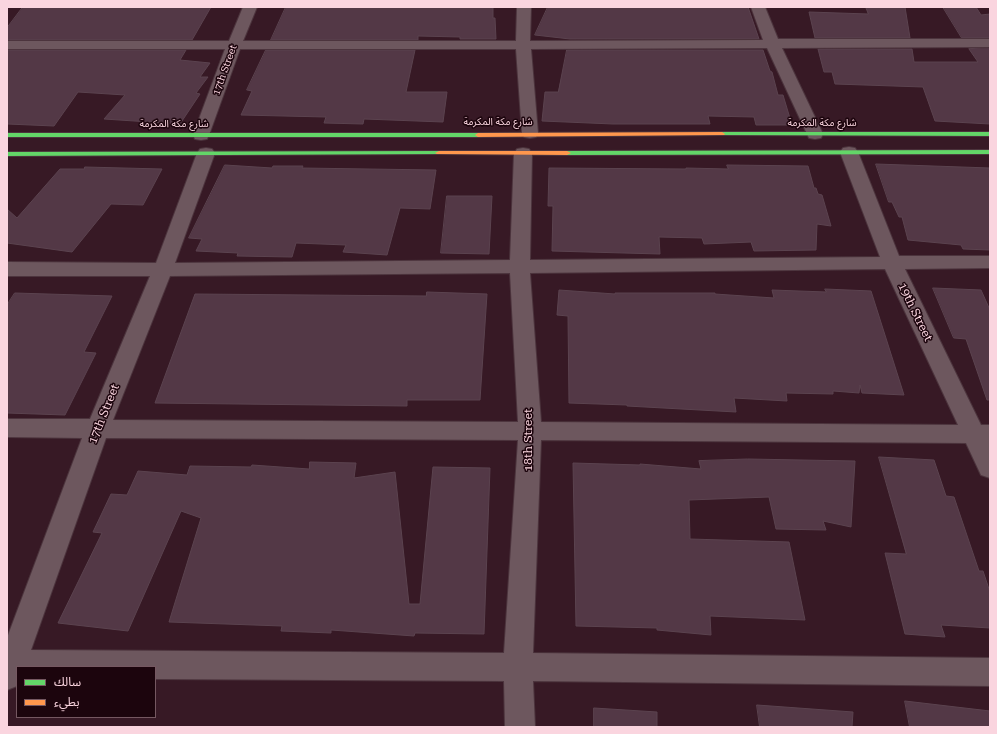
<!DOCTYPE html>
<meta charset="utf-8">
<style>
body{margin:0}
#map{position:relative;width:997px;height:734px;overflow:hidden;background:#371925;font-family:"Roboto Serif","Noto Sans Arabic",serif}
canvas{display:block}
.frame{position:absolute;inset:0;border:8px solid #fad5df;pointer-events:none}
.legend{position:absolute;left:16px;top:666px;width:140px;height:52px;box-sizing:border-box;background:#1c050d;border:1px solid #755861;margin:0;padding:5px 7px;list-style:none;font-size:12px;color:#fad5df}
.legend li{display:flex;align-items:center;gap:8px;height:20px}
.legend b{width:20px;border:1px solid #755861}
</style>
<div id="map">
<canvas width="997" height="734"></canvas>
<div class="frame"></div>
<ul class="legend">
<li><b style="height:5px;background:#63d668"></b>سالك</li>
<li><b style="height:5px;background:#ff974d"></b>بطيء</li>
</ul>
</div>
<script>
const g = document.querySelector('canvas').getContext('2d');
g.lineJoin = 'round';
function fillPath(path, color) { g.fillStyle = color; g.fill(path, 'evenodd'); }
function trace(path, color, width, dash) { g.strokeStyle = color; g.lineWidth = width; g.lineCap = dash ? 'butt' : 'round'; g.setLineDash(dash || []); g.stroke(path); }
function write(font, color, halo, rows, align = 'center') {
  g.font = font + ' "Roboto Serif","Noto Sans Arabic",serif'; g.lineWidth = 3; g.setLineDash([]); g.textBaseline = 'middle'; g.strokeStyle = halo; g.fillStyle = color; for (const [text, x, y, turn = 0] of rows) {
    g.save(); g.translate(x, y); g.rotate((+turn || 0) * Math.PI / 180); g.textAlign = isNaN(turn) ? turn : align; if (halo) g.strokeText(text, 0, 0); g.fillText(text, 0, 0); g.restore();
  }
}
const building = new Path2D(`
 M23,7H211L192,40H7V28Z
 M286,7H493V18H495L496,39H460V37L418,36V40H271Z
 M548,7H748L759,39H570L535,35Z
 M866,7H905L910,38H815L809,12L868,14Z
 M943,7H976L981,15L990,14V38H962Z
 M990,48V124L935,121L923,87L835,84L832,72H824L818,49H912L914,62H978L969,49Z
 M7,50H186L180,60L210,63L200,77H208L196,93L200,94L180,124L104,119L125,95L78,92L54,126L7,124Z
 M266,50H415L406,92H447L443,122L364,119L363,124L324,123L326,117L241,115L252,91L247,90Z
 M567,50H763L770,71L772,72L778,95H783L792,125H756L754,117L708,116L710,124H613L542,121L545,92H558Z
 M876,164L990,168V250L963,249L961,245L908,240L902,217H899L892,202H889Z
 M225,165L272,168L273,166H303L302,168L436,170L430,209L400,208L387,255L343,252L346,245L296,243L292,257L237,256L238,253L196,251L202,239L189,238Z
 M727,165L808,166L814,188H816L818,194L822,195L831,226L817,224L816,250L754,251L751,242L704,244L702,238L659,237L660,254L552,251L553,206H548L549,168L686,169V168L728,169Z
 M85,167L162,169L143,205L111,204L72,252L7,243V209L17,218L60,169H84Z
 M447,196H492L489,254L441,253Z
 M933,288L981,290L990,310V400H987L966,339L954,338Z
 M825,289L871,291L904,395L862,393L860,385L859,393L833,391V394L786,393L787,401L734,398L736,412L627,406V405L569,403L568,316L557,315L559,290L615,294V293H715V294L774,298L772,290L826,292Z
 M427,292L487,294L480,400H407V406L155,403L195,294L426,296Z
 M15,293L112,296L84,352L96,353L65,415L7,413V305Z
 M879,457L934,460L946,496L954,497L979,571H983L990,592V628L941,625L945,637L905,634L885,553L906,554Z
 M748,459L855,461L851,527L823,521L826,530L776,529L769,497L689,500L690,539L789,542L805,620L710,616L711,635L657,630V628L576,626L573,463L640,465V464L701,469L699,461Z
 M310,462L356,463L354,478L395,472L409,604H420L433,467L490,468L484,634L415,633L414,636L331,630V633L281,631L282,626L169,622L201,518L181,511L128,631L58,623L102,533L93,532L111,494L127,495L138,471L187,475L190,466L251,467L252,465L309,469Z
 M905,701L990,711V727H910Z
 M757,705L853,712L852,727H760Z
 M594,708L657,712V727H594Z`);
fillPath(building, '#533846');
trace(building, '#5b434f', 1);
const street = new Path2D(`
 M243,7H257L243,41H516L517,7H531L530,41L763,40L751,7H765L778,39H990V47L782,48L823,134L821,138L815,139L809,138L807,134L767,48L531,49L538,133L536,137L530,138L524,137L522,133L516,49H240L209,135L207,139L201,140L195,139L193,135L225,49H7V41H229Z
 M849,147L855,148L858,152L899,256H990V268L905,269L981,425H990V478L981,475L966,443L541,440L533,653L990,658V686L533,681L535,727H505L504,681L155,679V667H17V686L7,690V638L82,438L7,437V419H90L150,276H7V262L156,263L197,153L200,149L206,148L212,149L215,153L175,263L510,260L514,153L517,149L523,148L529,149L532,153L530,260L880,257L840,152L843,148ZM885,269L958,425L541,422L530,273ZM510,273L518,422L113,420L170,276ZM106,438L518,440L504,653L31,650Z`);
const fast = new Path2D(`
 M722,132H990V136L720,135L719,134Z
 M7,133H478L481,135L478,137H7Z
 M990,150V154L567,155L563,153L567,151Z
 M439,151L443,153L441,154L7,156V152Z`);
const slow = new Path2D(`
 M722,132L725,134L724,135L478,137L475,135L478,133Z
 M439,151H567L571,153L567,155L437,154L435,153Z`);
trace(street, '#4c343d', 2);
trace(fast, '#4c343d', 2);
trace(slow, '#4c343d', 2);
fillPath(street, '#6d575e');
fillPath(fast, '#63d668');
fillPath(slow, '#ff974d');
write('10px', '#fad5df', '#1c050d', [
 ["17th Street",225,70,-70],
 ["شارع مكة المكرمة",498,122],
 ["شارع مكة المكرمة",822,123],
 ["شارع مكة المكرمة",174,124]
]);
write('12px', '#fad5df', '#1c050d', [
 ["19th Street",915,312,64],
 ["17th Street",104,414,-68],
 ["18th Street",528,440,-90]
]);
</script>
